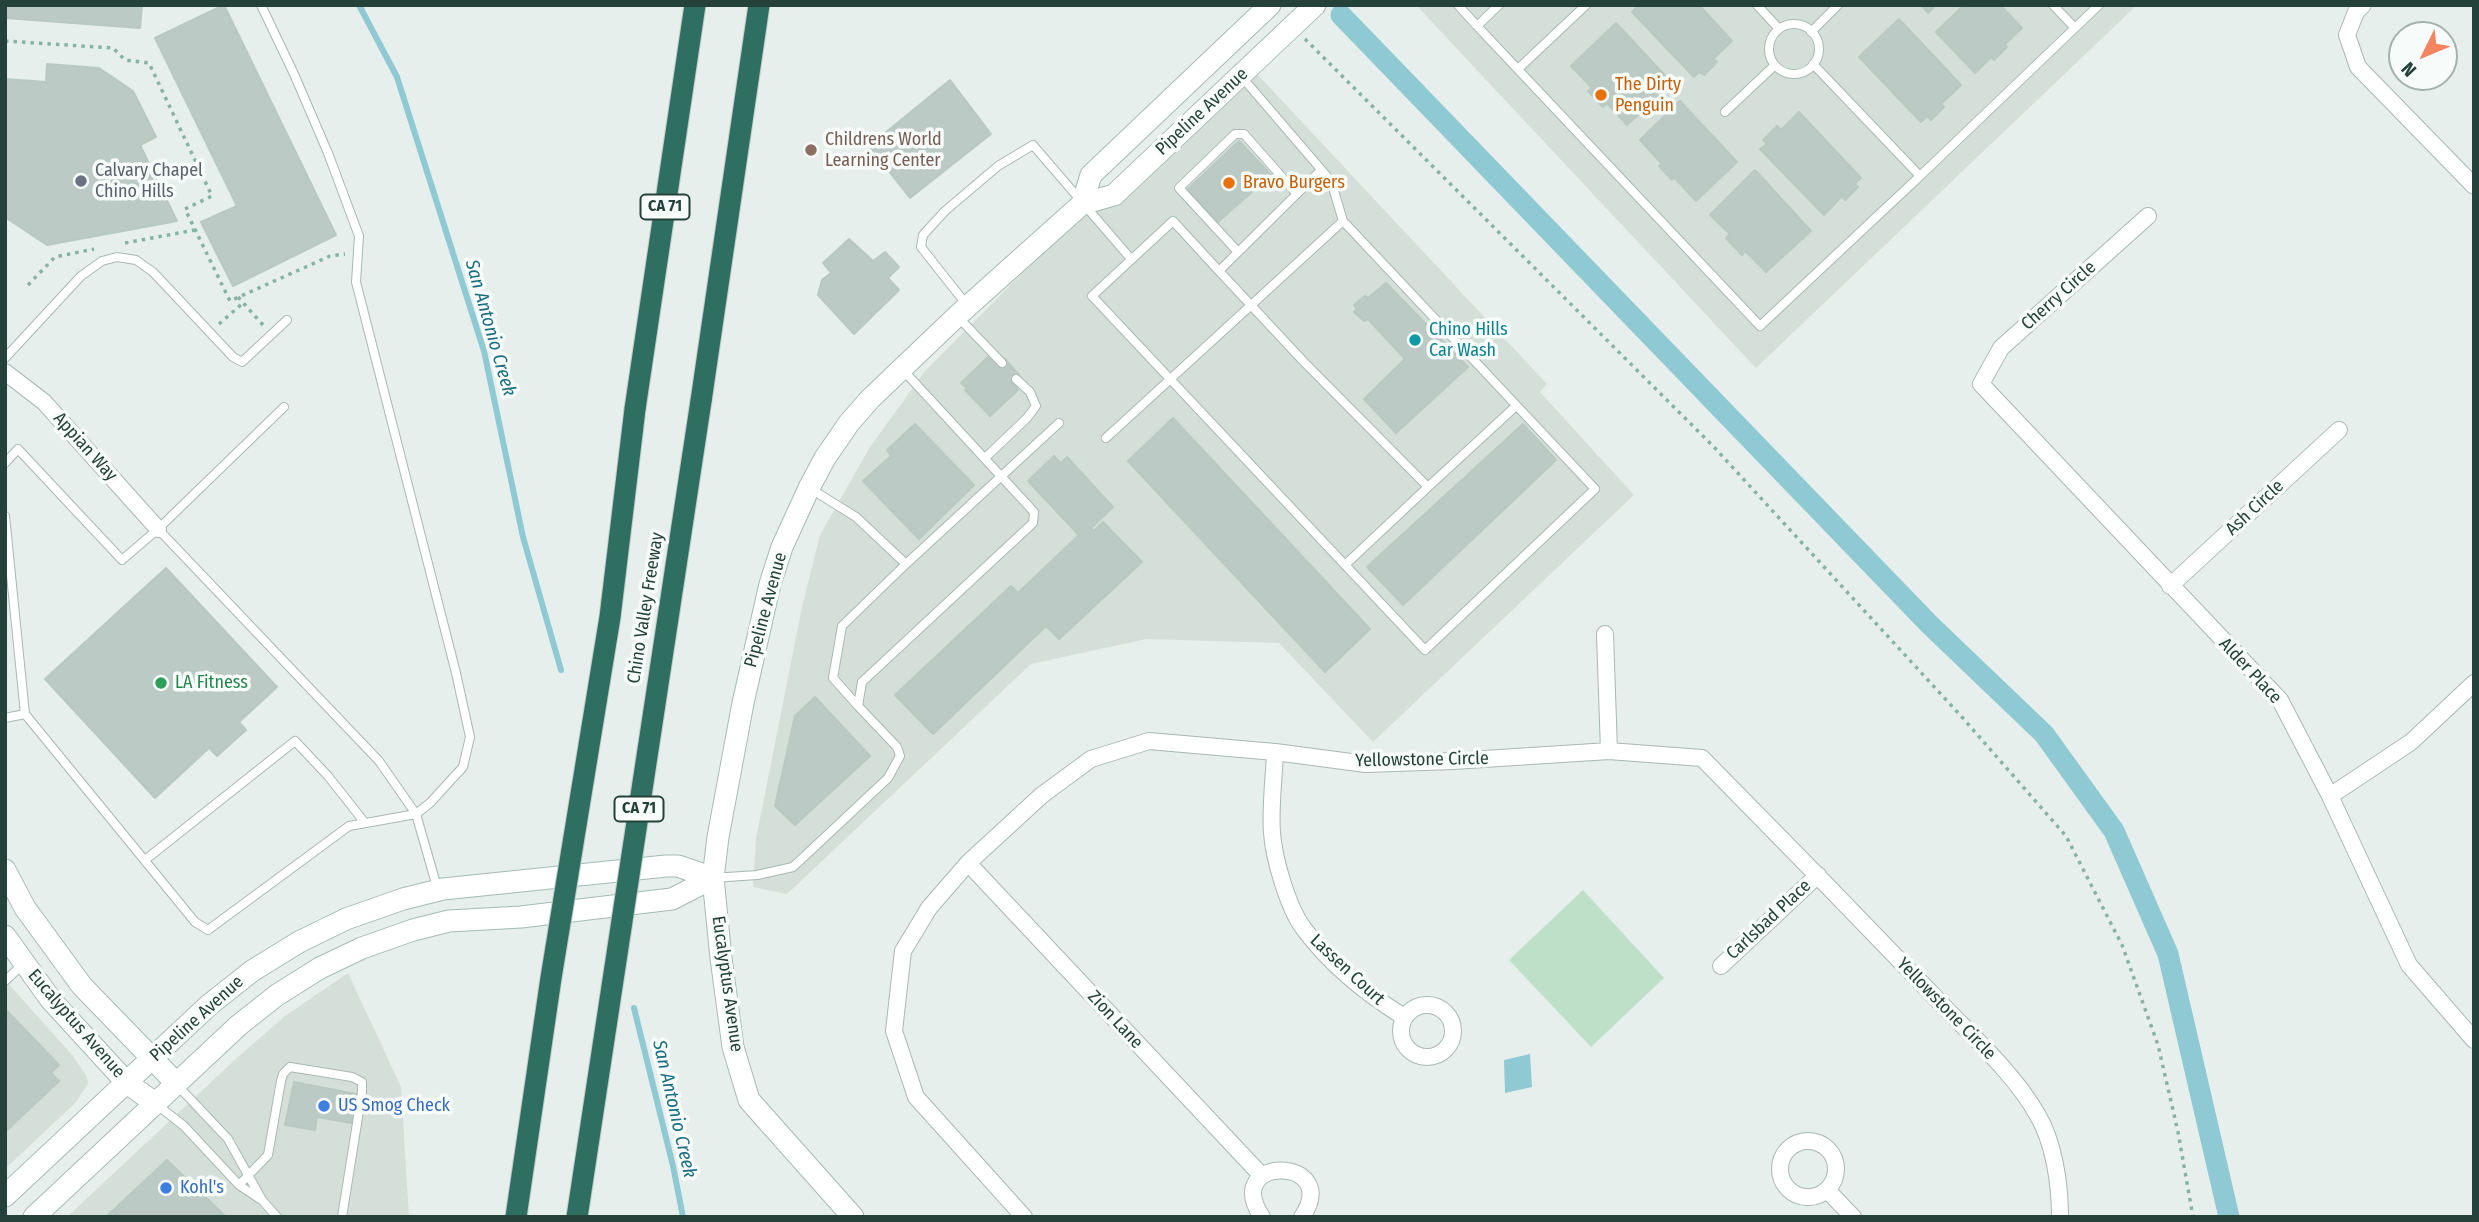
<!DOCTYPE html>
<style>
body{margin:0}
#map{position:relative;width:2479px;height:1222px;overflow:hidden;background:#e6efeb;font-family:"Fira Sans Condensed",sans-serif}
canvas{display:block}
.frame{position:absolute;inset:0;border:7px solid #24423a;pointer-events:none}
.north{position:absolute;left:2388px;top:21px;width:70px;height:70px;box-sizing:border-box;background:#f7fbf9;border:2px solid #a3b1ad;border-radius:50%;rotate:227deg;font-size:19px;font-weight:700;line-height:28px;text-align:center;color:#24423a}
.north::after{content:'';display:block;margin:auto;width:24px;height:32px;background:#f4845f;clip-path:polygon(50% 0,100% 100%,50% 72%,0 100%)}
</style>
<div id="map">
<canvas width="2479" height="1222"></canvas>
<div class="frame"></div>
<div class="north">N</div>
</div>
<script>
const g = document.querySelector('canvas').getContext('2d');
g.lineJoin = 'round';
function fillPath(path, color) { g.fillStyle = color; g.fill(path, 'evenodd'); }
function trace(path, color, width, dash) { g.strokeStyle = color; g.lineWidth = width; g.lineCap = dash ? 'butt' : 'round'; g.setLineDash(dash || []); g.stroke(path); }
function write(font, color, halo, rows, align = 'center') {
  g.font = font + ' "Fira Sans Condensed",sans-serif'; g.lineWidth = 7; g.setLineDash([]); g.textBaseline = 'middle'; g.strokeStyle = halo; g.fillStyle = color; for (const [text, x, y, turn = 0] of rows) {
    g.save(); g.translate(x, y); g.rotate((+turn || 0) * Math.PI / 180); g.textAlign = isNaN(turn) ? turn : align; if (halo) g.strokeText(text, 0, 0); g.fillText(text, 0, 0); g.restore();
  }
}
fillPath(new Path2D(`
 M1416,5H2137L1756,368Z
 M1243,59L1547,384L1540,392L1634,495L1373,742L1279,643L1146,639L1031,664L787,894L753,887L756,839L802,607L820,535L870,447L925,371L1092,203Z
 M348,973L401,1087L409,1217H67L238,1057L285,1016Z
 M5,980L73,1056L87,1077L88,1084L75,1103L5,1169Z`), '#d4dfda');
fillPath(new Path2D(`
 M1583,890L1664,978L1591,1047L1509,960Z`), '#bfe0c8');
fillPath(new Path2D(`
 M1530,1054L1532,1087L1505,1093L1504,1060Z`), '#8ec9d4');
trace(new Path2D(`
 M359,5L397,77L484,351L523,537L561,670
 M634,1008L673,1166L683,1217`), '#8ec9d4', 6);
trace(new Path2D(`
 M1341,15L1930,625L2044,734L2114,831L2168,954L2229,1217`), '#8ec9d4', 21);
const building = new Path2D(`
 M5,5H142L140,28L5,18Z
 M224,5L336,235L233,286L201,222L237,206L155,38Z
 M1639,5H1699L1732,41L1713,59L1717,62L1704,75L1699,72L1694,77L1632,12Z
 M1921,5H1936L1928,13Z
 M1964,5H2000L2022,28L2005,44L2007,47L1994,60L1991,57L1975,73L1936,32Z
 M1899,19L1961,85L1941,104L1944,107L1931,120L1927,116L1921,122L1859,57Z
 M1616,23L1672,83L1627,125L1607,103L1603,107L1588,91L1592,88L1571,66Z
 M47,64L99,68L133,91L156,137L140,145L177,221L47,245L5,217V79L46,82Z
 M950,80L991,134L910,198L869,146Z
 M1680,101L1737,162L1696,201L1674,177L1672,180L1659,166L1662,164L1640,140Z
 M1799,112L1861,178L1855,183L1858,187L1845,200L1842,196L1824,215L1760,149L1767,144L1763,140L1777,126L1781,130Z
 M1239,141L1271,175L1218,222L1187,190Z
 M1755,170L1811,231L1766,272L1745,251L1742,255L1726,238L1730,234L1710,215Z
 M849,239L873,261L885,252L899,267L888,278L899,290L854,334L818,295L822,280L831,273L823,263Z
 M1386,283L1468,367L1396,433L1364,399L1405,359L1368,319L1364,321L1354,312L1357,309L1354,305L1365,296L1368,298Z
 M988,357L996,365L1004,358L1019,375L1011,381L1018,390L990,416L965,390L967,388L961,383Z
 M1173,418L1370,629L1325,672L1128,461Z
 M915,424L974,485L919,539L863,481L891,456L887,450Z
 M1523,424L1556,460L1403,605L1367,567Z
 M1054,456L1061,463L1067,457L1113,507L1091,528L1094,531L1103,522L1142,562L1059,639L1046,626L933,734L895,695L1011,586L1018,593L1079,535L1028,481Z
 M166,568L277,687L239,722L246,730L217,756L209,748L155,798L45,679Z
 M815,697L870,756L795,825L775,806L795,716Z
 M7,1011L59,1065L51,1073L59,1081L5,1132Z
 M294,1082L361,1095L357,1124L317,1117L315,1130L285,1125Z
 M167,1160L226,1217H106Z`);
fillPath(building, '#bbcac4');
trace(building, '#b8c9c2', 2);
const lane = new Path2D(`
 M1458,5L1477,26L1499,5
 M1757,5L1779,29
 M2053,5L2075,28
 M1769 49a25 25 0 1 1 50 0a25 25 0 1 1-50 0Z
 M1477,26L1760,326L1920,176
 M1811,32L1838,5
 M1813,64L1920,176L2099,5
 M1518,69L1586,5
 M1241,76L1331,181L1343,221L1595,489L1425,650L1092,296L1173,221L1219,271L1321,170
 M1725,112L1775,65
 M1238,252L1179,188L1235,134H1244L1297,194
 M1219,271L1304,362L1428,487L1345,565
 M966,304L921,247L923,235L945,211L998,166L1033,145L1131,259
 M958,317L1002,363
 M5,358L81,276L102,261L117,257L136,260L153,272L233,357L242,362L287,320
 M1106,438L1343,221
 M985,458L1027,418L1036,406L1030,392L1016,379
 M5,463L18,449L122,560L158,529L284,407
 M1428,487L1516,406
 M811,489L856,517L906,564L1059,423
 M5,516L25,714
 M158,529L379,761L416,814L437,887
 M858,706L833,678L842,626L906,564
 M5,718L25,714L195,922L208,930L349,826L416,814L430,803L463,767L470,737L456,673L356,282L359,236L328,153L294,74L261,5
 M145,860L295,741L328,776L365,823
 M713,878L757,875L793,867L888,778L900,756L897,747L858,706L862,682L1033,523L1034,512L903,370
 M5,981L23,964
 M178,1086L228,1139L262,1200L277,1217
 M156,1104L184,1126L239,1185L260,1199
 M239,1185L268,1155L281,1081L283,1074L290,1067L352,1077L362,1082V1092L342,1217`);
const street = new Path2D(`
 M2363,5L2356,12L2347,35L2358,67L2474,186
 M2148,216L2001,348L1981,384L2280,700L2330,796L2409,965L2474,1040
 M5,372L44,402L158,529
 M2170,586L2339,430
 M1605,634L1609,751
 M1275,752C1274,779 1270,807 1272,833C1274,859 1288,908 1304,929C1330,964 1367,994 1404,1017
 M2330,796L2411,742L2474,683
 M968,863L1262,1176
 M1721,966L1818,875
 M1401 1031a26 26 0 1 1 52 0a26 26 0 1 1-52 0Z
 M1780 1169a28 28 0 1 1 56 0a28 28 0 1 1-56 0Z
 M1827,1190L1853,1217
 M1024,1217L916,1097L894,1031L903,951L929,908L968,863L1042,795L1091,759L1149,741L1275,752L1366,764L1453,761L1609,751L1702,758C1779,836 1856,915 1932,994C1966,1031 2012,1070 2037,1114C2054,1142 2060,1184 2060,1217
 M1262,1217C1220,1154 1343,1156 1302,1217`);
const secondary = new Path2D(`
 M1082,204L1091,175L1270,5
 M5,870L25,908L82,986L176,1083
 M5,936L51,1000L127,1083L155,1103
 M5,1196L209,1005L252,971L299,942L346,919L403,899L443,889L666,866H678L713,878
 M34,1217L239,1025L277,995L320,968L362,948L413,930L449,921L521,917L672,899L713,878
 M853,1217L749,1100L733,1047L721,958L713,878L718,837L743,703L770,584L782,547L809,488L825,458L849,423L870,399L957,316L1082,204L1114,195L1315,5`);
const highway = new Path2D(`
 M701,401L759,5
 M635,409L695,5`);
trace(lane, '#a8b8b2', 10);
trace(street, '#a8b8b2', 18);
trace(secondary, '#a4bbb3', 23);
trace(highway, '#c2cac8', 23);
trace(new Path2D(`
 M1305,39L1713,446L1961,716L2066,836L2122,945L2158,1045L2178,1132L2193,1217
 M5,41L113,48L125,60L149,63L212,196L185,209L230,301L330,256L345,254
 M125,243L195,230
 M28,285L55,257L94,249
 M238,297L263,325
 M219,324L243,303`), '#86b3a5', 3.5, [3.5, 5]);
trace(lane, '#fff', 8);
trace(street, '#fff', 16);
trace(secondary, '#fff', 21);
trace(highway, '#2f6f62', 21);
const highwayBridge = new Path2D(`
 M516,1217L551,978L610,617L635,409
 M577,1217L701,401`);
trace(highwayBridge, '#c2cac8', 23, []);
trace(highwayBridge, '#2f6f62', 21);
for (const [x, y, r, color] of [
 [1601,95,7,"#e8710a"],
 [811,150,7,"#8d6e63"],
 [81,181,7,"#6b7280"],
 [1229,183,7,"#e8710a"],
 [1415,340,7,"#0f9aa8"],
 [161,683,7,"#2e9e5b"],
 [324,1106,7,"#3f7fe0"],
 [166,1188,7,"#3f7fe0"]
]) { const dot = new Path2D(); dot.arc(x, y, r, 0, 2 * Math.PI); g.fillStyle = color; g.fill(dot); trace(dot, '#f7fbf9', 2.5); }
for (const [x, y, w] of [
 [665,207,49],
 [639,809,49]
]) { const box = new Path2D(); box.roundRect(x - w / 2, y - 12.5, w, 25, 5); g.fillStyle = '#f7fbf9'; g.fill(box); trace(box, '#24423a', 2); }
write('bold 16px', '#24423a', null, [
 ["CA 71",665,207],
 ["CA 71",639,809]
]);
write('18px', '#c56008', '#f7fbf9', [
 ["The Dirty",1615,85],
 ["Penguin",1615,106],
 ["Bravo Burgers",1243,183]
], 'left');
write('18px', '#24423a', '#f7fbf9', [
 ["Pipeline Avenue",1202,112,-43],
 ["Cherry Circle",2059,296,-42],
 ["Appian Way",85,447,48],
 ["Ash Circle",2255,508,-43],
 ["Chino Valley Freeway",646,608,-81],
 ["Pipeline Avenue",766,610,-75],
 ["Alder Place",2250,671,47],
 ["Yellowstone Circle",1422,760,-1],
 ["Carlsbad Place",1769,920,-43],
 ["Lassen Court",1347,970,43],
 ["Eucalyptus Avenue",727,984,82],
 ["Yellowstone Circle",1946,1009,46],
 ["Pipeline Avenue",197,1019,-42],
 ["Zion Lane",1115,1020,47],
 ["Eucalyptus Avenue",76,1024,49]
]);
write('18px', '#785e54', '#f7fbf9', [
 ["Childrens World",825,140],
 ["Learning Center",825,161]
], 'left');
write('18px', '#5b616d', '#f7fbf9', [
 ["Calvary Chapel",95,171],
 ["Chino Hills",95,192]
], 'left');
write('18px', '#0d838f', '#f7fbf9', [
 ["Chino Hills",1429,330],
 ["Car Wash",1429,351]
], 'left');
write('18px', '#27864d', '#f7fbf9', [
 ["LA Fitness",175,683]
], 'left');
write('18px', '#366cbe', '#f7fbf9', [
 ["US Smog Check",338,1106],
 ["Kohl's",180,1188]
], 'left');
write('italic 19px', '#1c6f80', '#f7fbf9', [
 ["San Antonio Creek",490,328,74],
 ["San Antonio Creek",674,1109,77]
]);
</script>
